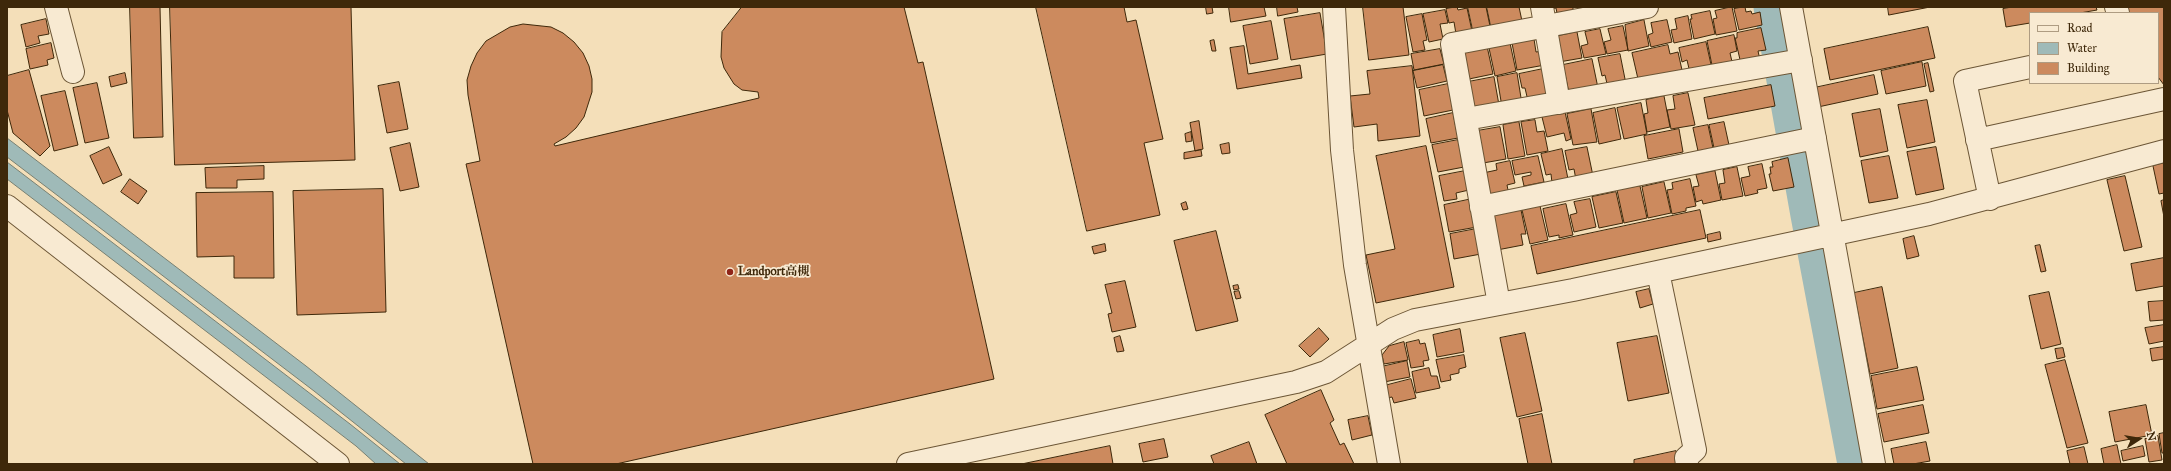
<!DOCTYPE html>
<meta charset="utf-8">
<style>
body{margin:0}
#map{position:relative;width:2171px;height:471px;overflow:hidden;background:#f4dfb9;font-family:"IM FELL Great Primer",serif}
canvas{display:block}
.frame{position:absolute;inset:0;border:8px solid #3e280a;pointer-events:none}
.legend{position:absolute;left:2029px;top:12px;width:130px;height:72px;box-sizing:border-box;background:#f8ead2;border:1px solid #ae9c82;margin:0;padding:5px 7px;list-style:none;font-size:12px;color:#3e280a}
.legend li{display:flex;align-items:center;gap:8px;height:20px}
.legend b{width:20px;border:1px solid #ae9c82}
.north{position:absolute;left:2119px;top:419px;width:40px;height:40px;-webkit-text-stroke:3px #f8ead2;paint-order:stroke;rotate:78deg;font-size:11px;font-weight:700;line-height:16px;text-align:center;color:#3e280a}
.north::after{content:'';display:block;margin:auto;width:14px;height:18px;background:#3e280a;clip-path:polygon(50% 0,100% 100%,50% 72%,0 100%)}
</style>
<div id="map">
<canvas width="2171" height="471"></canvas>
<div class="frame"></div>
<ul class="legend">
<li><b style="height:5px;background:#f8ead2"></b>Road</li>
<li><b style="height:11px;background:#9fbab8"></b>Water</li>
<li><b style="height:11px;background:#cc8a5e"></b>Building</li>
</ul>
<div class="north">N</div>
</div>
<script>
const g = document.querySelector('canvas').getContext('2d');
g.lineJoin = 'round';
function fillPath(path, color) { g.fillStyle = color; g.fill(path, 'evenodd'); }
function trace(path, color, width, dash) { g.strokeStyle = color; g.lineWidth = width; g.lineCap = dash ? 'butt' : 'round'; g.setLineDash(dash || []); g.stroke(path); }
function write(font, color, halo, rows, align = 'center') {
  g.font = font + ' "IM FELL Great Primer","Noto Serif JP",serif'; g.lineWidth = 3.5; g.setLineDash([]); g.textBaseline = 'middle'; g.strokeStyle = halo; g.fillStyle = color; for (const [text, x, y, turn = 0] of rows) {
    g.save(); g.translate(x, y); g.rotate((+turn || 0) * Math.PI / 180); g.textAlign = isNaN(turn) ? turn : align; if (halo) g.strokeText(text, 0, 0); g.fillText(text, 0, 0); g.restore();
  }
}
const water = new Path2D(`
 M7,138L306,366L429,464H406L314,391L7,157Z
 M7,162L350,424L400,464H376L356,446L7,179Z`);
fillPath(water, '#9fbab8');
trace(water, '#788072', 1);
trace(new Path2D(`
 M1772,7L1809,215L1856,464`), '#9fbab8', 37);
const building = new Path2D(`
 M130,7H160L163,137L134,138Z
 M170,7H351L355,160L175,165Z
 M742,7H904L918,63L923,62L994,379L616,464H533L466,164L480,161L468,95L467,80L471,66L477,53L486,41L510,27L523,24L551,27L563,33L574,42L583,53L589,66L592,79V92L584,117L576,128L566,137L554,144L555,146L759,98L758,92L742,90L734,84L724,68L721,57L722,32Z
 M1036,7H1124L1127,22L1136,20L1163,139L1144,143L1160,215L1087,231Z
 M1206,7H1212L1213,13L1207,14Z
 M1229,7H1264L1266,16L1231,22Z
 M1277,7H1297L1298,12L1278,16Z
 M1363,7H1403L1409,55L1369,60Z
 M1457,7L1458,10L1467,8L1472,31L1456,34L1454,22L1449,23L1446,9Z
 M1468,7H1486L1490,26L1473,30Z
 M1487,7H1519L1522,21L1491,26Z
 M1549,7H1573V10L1557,13L1556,8L1549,9Z
 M1732,7L1737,31L1716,35L1713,19L1717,18L1715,11Z
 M1745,7L1746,12L1751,11L1752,14L1760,12L1762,25L1739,30L1734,9Z
 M1888,7H1930L1889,15Z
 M2012,7H2096L2097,10L2080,13H2030V23L2006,27L2003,9Z
 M2122,7H2164V85L2158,77V13H2123Z
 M1445,10L1448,23L1440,24L1443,39L1429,42L1423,14Z
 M1710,11L1715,34L1694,39L1690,19H1692L1691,15Z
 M1320,13L1327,54L1291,60L1284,19Z
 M1422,14L1427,40L1423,41L1425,50L1413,52L1406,17Z
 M1688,16L1692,39L1674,43L1671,30L1677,29L1675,19Z
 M46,19L49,34L38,36L40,43L26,47L21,25Z
 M1644,20L1649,46L1628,51L1625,25Z
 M1667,20L1672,42L1651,47L1648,35L1653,33L1651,23Z
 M1271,21L1278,59L1250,64L1243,26Z
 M1623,26L1628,50L1607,54L1604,42L1611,40L1608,29Z
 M1928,27L1935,58L1830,80L1824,49Z
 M1761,28L1766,50L1758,51L1760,60L1741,64L1735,38H1737V33Z
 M1600,29L1606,54L1584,58L1581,46L1588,44L1585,32Z
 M1577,32L1582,58L1559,62L1554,37Z
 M1734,35L1737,51L1730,53L1733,66L1713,70L1707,41Z
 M1534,39L1536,52L1543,51L1545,65L1517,70L1512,43Z
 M1214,40L1216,51H1212L1210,41Z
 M1706,42L1712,69L1690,73L1687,60L1682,62L1679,48Z
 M51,43L54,58L47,60L48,65L30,69L26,49Z
 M1510,43L1516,71L1495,76L1489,48Z
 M1668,45L1670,54L1678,52L1682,70L1638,79L1632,53Z
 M1244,46L1248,74L1300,65L1302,78L1237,89L1230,48Z
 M1487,46L1493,74L1469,79L1464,51Z
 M1440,49L1444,64L1414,70L1411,54Z
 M1620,54L1626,84L1608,88L1605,75L1602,76L1598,58Z
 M1592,59L1598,88L1569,93L1563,65Z
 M1922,62L1926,86L1886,94L1881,71Z
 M1928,63L1934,91L1930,92L1924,64Z
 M1443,65L1447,81L1417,88L1413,71Z
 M1412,66L1420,136L1378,141L1377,124L1354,127L1350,96L1370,94L1367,71Z
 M1543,69L1549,96L1528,101L1525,88H1522L1519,74Z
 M29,70L50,146L40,156L13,133L7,110V76Z
 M125,73L127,83L111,87L109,77Z
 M1517,73L1522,104L1502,107L1497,77Z
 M1874,75L1878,94L1818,107L1814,88Z
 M1494,77L1499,105L1473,110L1468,82Z
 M399,82L408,129L387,133L378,86Z
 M97,83L109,138L85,143L73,88Z
 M1448,84L1453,110L1424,116L1419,90Z
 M1771,85L1775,106L1708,119L1704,98Z
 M65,91L78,145L54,151L41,96Z
 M1688,93L1695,125L1671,129L1667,110L1675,109L1673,96Z
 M1664,96L1670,127L1647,132L1644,114L1648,113L1646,100Z
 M1927,100L1935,142L1907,148L1898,105Z
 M1641,103L1647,134L1624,139L1617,108Z
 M1615,108L1621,139L1599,144L1593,113Z
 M1591,109L1597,142L1573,145L1567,114Z
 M1880,109L1888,151L1860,157L1852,114Z
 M1565,112L1571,139L1566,141L1564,133L1547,137L1542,117Z
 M1453,113L1458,138L1431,143L1426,119Z
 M1535,120L1537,132L1544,131L1548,151L1527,155L1521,122Z
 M1199,121L1203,149L1195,151L1190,123Z
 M1519,122L1525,156L1508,159L1503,125Z
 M1724,122L1729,145L1714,148L1709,125Z
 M1708,125L1713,148L1698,151L1693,128Z
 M1500,127L1506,159L1483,163L1477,131Z
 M1679,129L1683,152L1648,159L1644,136Z
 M1191,132L1192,141L1186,142L1185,134Z
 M1458,140L1464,167L1438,172L1432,145Z
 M410,143L419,187L400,191L390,148Z
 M1229,143L1230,153L1222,154L1220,145Z
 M1426,146L1454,287L1376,303L1366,255L1395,249L1376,156Z
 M109,147L122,175L103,184L90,156Z
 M1587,147L1593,176L1576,180L1574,169L1569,170L1565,151Z
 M1936,147L1944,189L1916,195L1907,152Z
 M1562,149L1568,179L1552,183L1551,174L1546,175L1541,154Z
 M1201,150L1202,156L1184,159V153Z
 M1538,156L1544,182L1524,186L1522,177L1531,175V172L1515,175L1512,161Z
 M1889,156L1898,198L1869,203L1861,161Z
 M1788,158L1794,187L1773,191L1769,174H1771L1770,167H1773L1772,162Z
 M1510,161L1515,183L1507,185L1509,195L1489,199L1483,173L1497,170L1496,164Z
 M2164,163V193L2159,194L2153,166Z
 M1762,164L1767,188L1757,190L1758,193L1745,196L1741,178L1750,176L1748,167Z
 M264,166V179L237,180V188H206L205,168Z
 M1737,167L1743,196L1722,200L1719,184L1725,183L1723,170Z
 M1465,171L1469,190L1456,193L1457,199L1444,201L1439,176Z
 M1715,171L1721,200L1703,204L1702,200L1696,202L1693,187L1699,186L1696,175Z
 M2125,176L2142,247L2124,251L2107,180Z
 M130,179L147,191L138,204L121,192Z
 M1690,179L1696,206L1686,208V211L1672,214L1667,190L1673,189L1672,183Z
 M1664,182L1671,213L1648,218L1642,187Z
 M1640,186L1647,218L1624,223L1617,190Z
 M383,189L386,312L297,315L293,191Z
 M273,192L274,278H234V256L197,257L196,193Z
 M1616,192L1623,223L1599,228L1592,197Z
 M1472,199L1477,227L1449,232L1444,205Z
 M1590,199L1596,227L1574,232L1570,215L1577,213L1574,202Z
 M2164,200V217L2161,201Z
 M1186,202L1188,209L1183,210L1181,204Z
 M1566,204L1573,235L1559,238V235L1549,237L1543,209Z
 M1540,206L1548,240L1530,244L1522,210Z
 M1521,210L1526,234H1521L1523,245L1497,250L1490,216Z
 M1700,210L1706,238L1537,274L1531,246Z
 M1476,229L1481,254L1454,259L1450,234Z
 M1216,231L1238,321L1196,331L1174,241Z
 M1720,232L1721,239L1708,242L1707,235Z
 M1914,236L1919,256L1907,259L1903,239Z
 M1105,244L1106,251L1094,254L1092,247Z
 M2040,245L2046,271L2041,272L2035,246Z
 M2164,258V286L2136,291L2131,264Z
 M1125,281L1136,327L1112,332L1108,314L1112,313L1105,285Z
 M1238,285L1239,289L1234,290L1233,286Z
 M1882,287L1898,368L1870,374L1854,293Z
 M1649,289L1653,304L1640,308L1636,292Z
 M1239,291L1241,298L1236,299L1234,292Z
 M2049,292L2061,344L2041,349L2029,296Z
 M2164,301V320L2150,321L2148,302Z
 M2164,325V341L2149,344L2145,328Z
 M1319,328L1329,339L1310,357L1299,346Z
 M1460,329L1464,352L1437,357L1433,335Z
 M1525,333L1542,411L1517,417L1500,338Z
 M1120,336L1124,351L1117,352L1114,338Z
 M1657,336L1669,393L1628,401L1617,343Z
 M1419,340L1420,344L1425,343L1429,360L1423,361L1424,366L1411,368L1406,343Z
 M1404,342L1408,360L1384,364L1382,355L1389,346Z
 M2164,347V359L2152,361L2150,349Z
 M2063,348L2065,357L2057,359L2055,349Z
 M1464,355L1466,367L1459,369V373L1450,375L1451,380L1441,382L1436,360Z
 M2065,360L2088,443L2067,448L2045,365Z
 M1407,361L1410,377L1384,382L1381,367Z
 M1917,367L1924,400L1877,409L1871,376Z
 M1429,368L1431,376H1437L1440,388L1416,393L1412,372Z
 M1411,379L1416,398L1394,403L1392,397L1387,398L1384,386Z
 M1321,390L1334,420L1330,423L1340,445L1344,443L1354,464H1287L1265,415Z
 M1923,405L1929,433L1884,442L1878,414Z
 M2146,405L2152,435L2115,442L2109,412Z
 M1542,414L1552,464H1528L1519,419Z
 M1368,416L1372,435L1352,440L1348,420Z
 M2164,433V453H2162L2159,434Z
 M2158,436L2162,460L2149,462L2145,439Z
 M1164,439L1168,457L1143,462L1139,444Z
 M1249,442L1257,464H1214L1211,456Z
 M1926,442L1930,461L1913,464H1894L1891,449Z
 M2117,445L2121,464H2104L2101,449Z
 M1110,446L1113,464H1022Z
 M2143,446L2145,456L2123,461L2121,451Z
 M2084,447L2088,464H2070L2067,451Z
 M1676,451L1679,464H1634V460Z`);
fillPath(building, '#cc8a5e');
trace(building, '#3e280a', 1);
const minor = new Path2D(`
 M56,7L73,72
 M1334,7L1342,150L1355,265L1389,464
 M1542,7L1559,103
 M1791,7L1874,464
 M2116,7L2118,13
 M1466,119L1801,60
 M1977,140L2164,99
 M1990,199L1965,81L2030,67
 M7,206L338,464
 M1481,207L1815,138
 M1658,272L1695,450L1686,458L1687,464
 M1499,304L1452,44L1647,7
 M908,464L1296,382L1326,372L1393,329L1415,320L1573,290L1929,214L2164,151`);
trace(minor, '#6c5636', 24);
trace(minor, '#f8ead2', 22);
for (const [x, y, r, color] of [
 [730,272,4,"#8f2418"]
]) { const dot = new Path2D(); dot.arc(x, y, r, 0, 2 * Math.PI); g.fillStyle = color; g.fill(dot); trace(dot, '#f8ead2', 1.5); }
write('bold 12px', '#3e280a', '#f8ead2', [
 ["Landport高槻",738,272]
], 'left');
</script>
